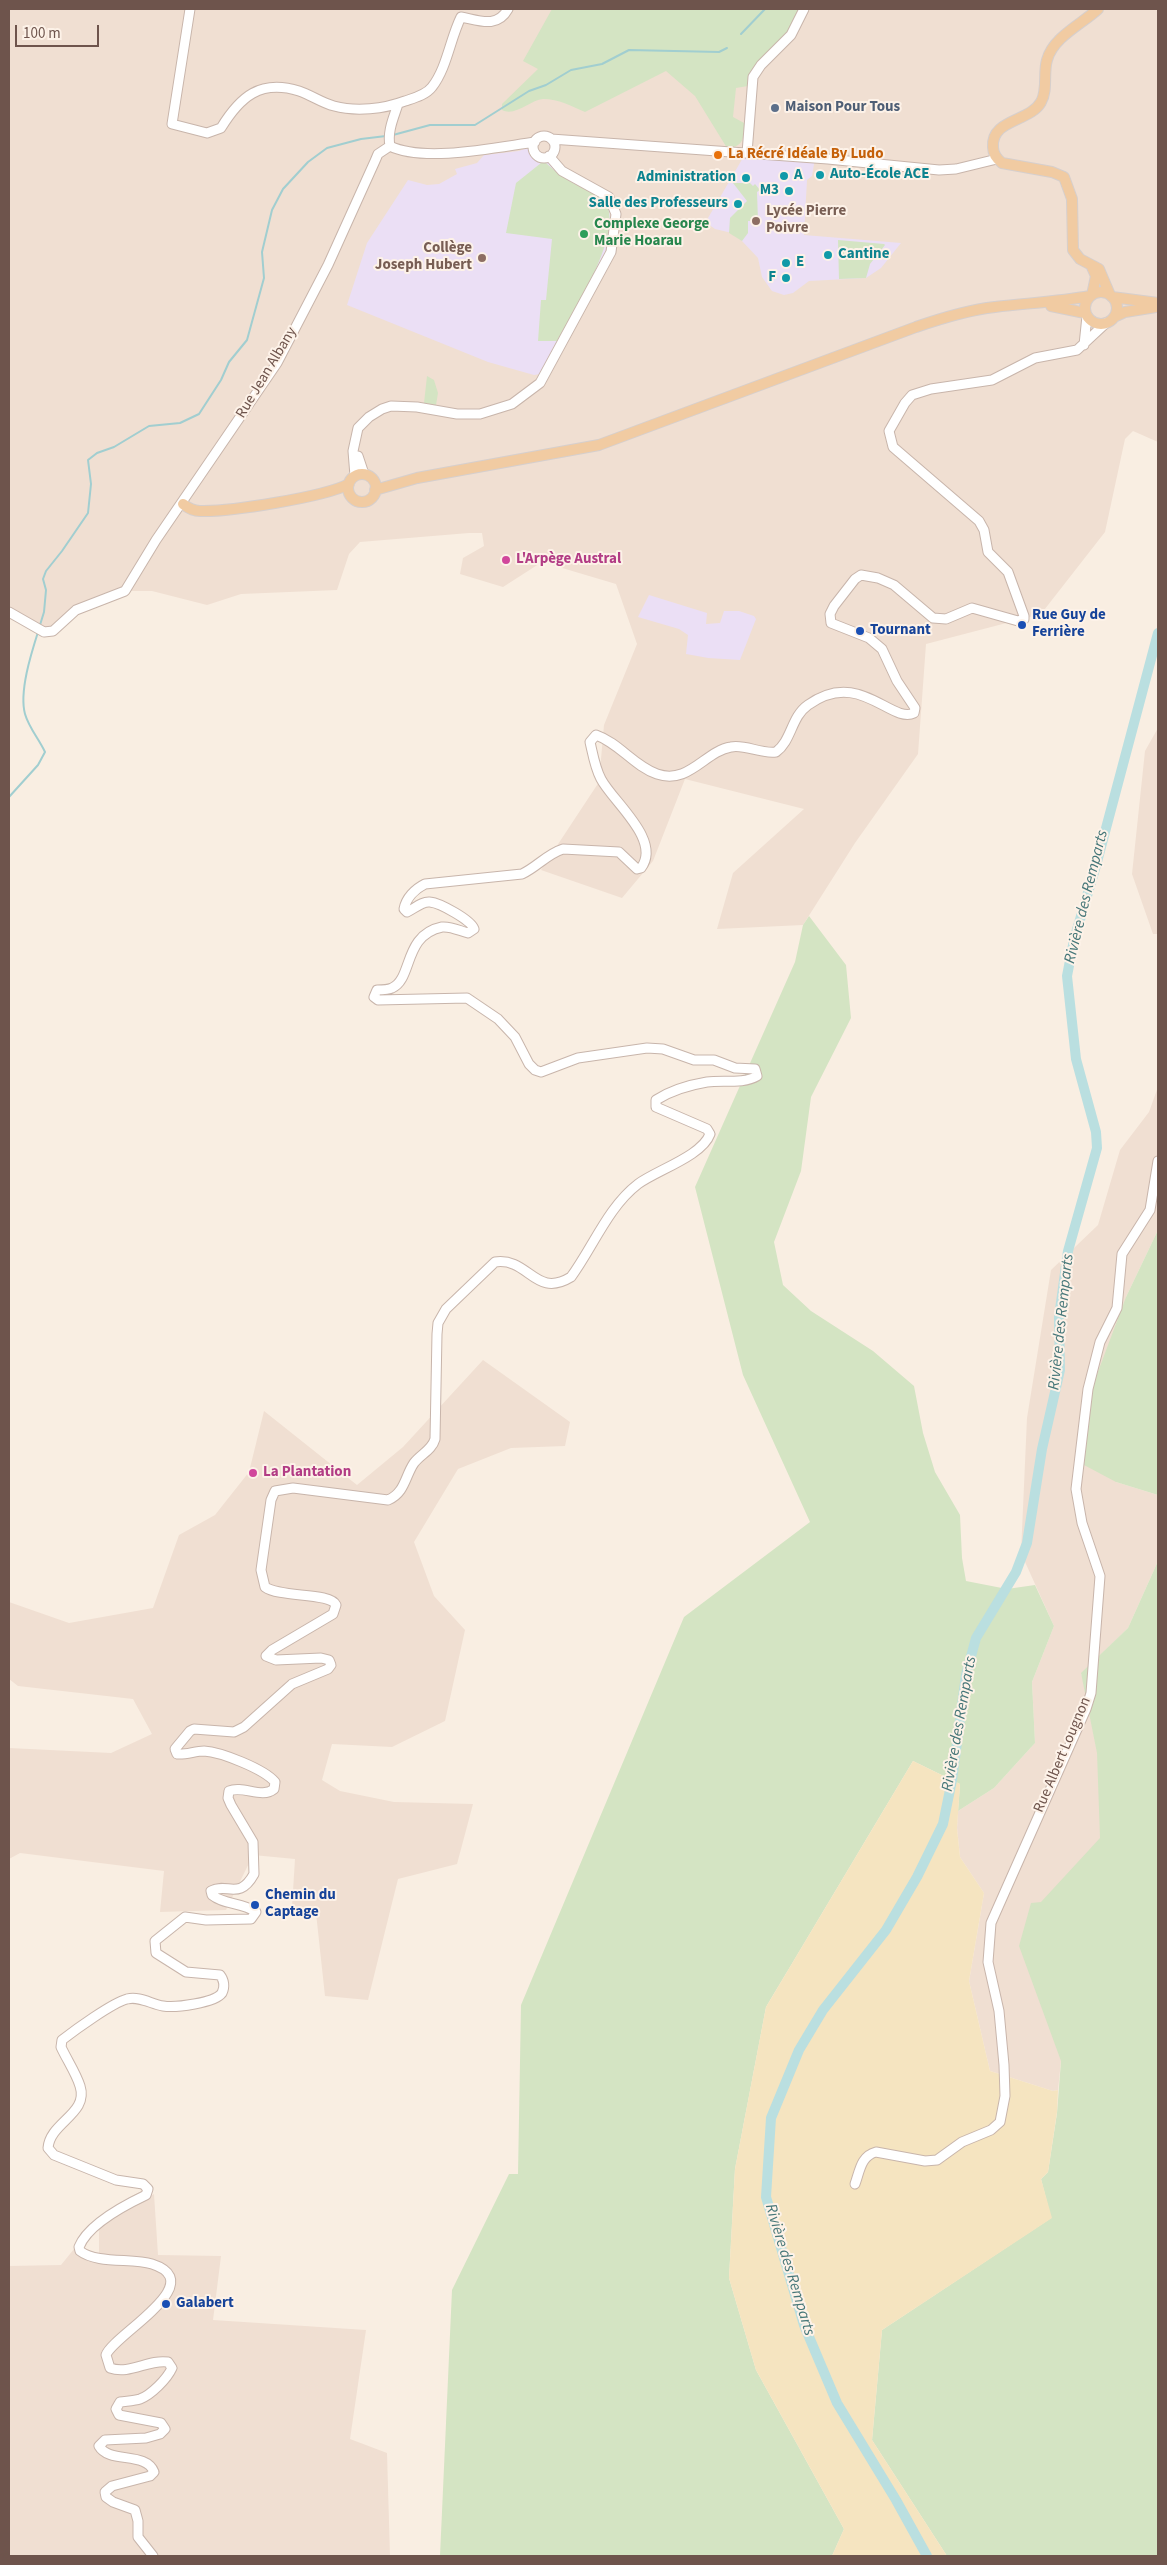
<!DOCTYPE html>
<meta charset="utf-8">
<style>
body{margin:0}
#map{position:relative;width:1167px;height:2565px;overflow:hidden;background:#f9eee2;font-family:"Source Sans 3",sans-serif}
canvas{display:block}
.frame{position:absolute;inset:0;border:10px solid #6e544c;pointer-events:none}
.scale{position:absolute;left:15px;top:25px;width:84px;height:22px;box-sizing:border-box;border:2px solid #6e544c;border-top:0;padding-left:6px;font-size:15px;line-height:18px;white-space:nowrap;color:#6e544c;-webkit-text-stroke:4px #fdf2e8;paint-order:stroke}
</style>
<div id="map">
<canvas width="1167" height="2565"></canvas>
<div class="frame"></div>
<div class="scale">100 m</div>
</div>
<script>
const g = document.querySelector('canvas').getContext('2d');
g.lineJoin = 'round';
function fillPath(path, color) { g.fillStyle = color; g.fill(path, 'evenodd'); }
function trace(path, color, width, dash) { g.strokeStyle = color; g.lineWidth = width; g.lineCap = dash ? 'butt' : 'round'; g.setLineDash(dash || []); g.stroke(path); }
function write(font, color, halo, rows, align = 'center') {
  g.font = font + ' "Source Sans 3",sans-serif'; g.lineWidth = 4; g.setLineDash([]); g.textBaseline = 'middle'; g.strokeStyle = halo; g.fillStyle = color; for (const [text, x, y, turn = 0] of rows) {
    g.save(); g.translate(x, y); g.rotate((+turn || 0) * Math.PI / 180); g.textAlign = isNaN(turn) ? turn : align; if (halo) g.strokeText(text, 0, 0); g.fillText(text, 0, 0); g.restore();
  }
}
fillPath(new Path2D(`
 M9,9H1158V442L1133,431L1125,439L1105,532L1041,614L926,644L918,754L855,843L803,925L717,929L733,873L804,809L685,779L653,861L622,898L541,870L599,782L604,725L637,644L616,584L542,562L503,587L460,574L463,558L484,546L482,533H469L360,542L349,554L337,590L241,594L207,605L152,591H125L92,602L44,632L9,619Z
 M1158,728V934H1153L1132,874L1145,751Z
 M1158,1087V1230L1126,1297L1116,1482L1158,1495V1561L1128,1628L1081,1674L1135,1797L1061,2061L1058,2090L1053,2091L990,2071L969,1981L984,1893L960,1857L957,1828L958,1811L994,1788L1035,1743L1032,1682L1054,1626L1021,1553L1027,1418L1051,1270L1098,1225L1120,1150L1149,1112Z
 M483,1360L570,1422L565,1446L511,1448L458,1469L414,1542L434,1596L465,1630L445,1721L392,1747L332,1744L322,1780L340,1791L394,1802L473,1804L457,1864L398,1879L368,2000L325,1996L316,1913L292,1907L295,1859L253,1855L226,1910L160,1912L164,1871L20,1853L9,1859V1748L111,1753L152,1734L133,1699L18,1686L9,1679V1602L69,1623L153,1608L179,1535L215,1515L249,1472L264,1411L357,1485L403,1447Z
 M154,2194L158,2255L221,2256L213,2320L366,2330L350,2439L387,2453L390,2556H10L9,2554V2266L61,2265L74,2249L99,2254V2227L118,2212Z`), '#f0dfd2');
fillPath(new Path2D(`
 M534,145L536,154L541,157L549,156V164L561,175L602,197L607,203L610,215L605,254L540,374L534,375L488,362L347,305L367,243L408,180L427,185L439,184L457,174L455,169L477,163L484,155L519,151Z
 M744,156L815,158L812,176L807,180L804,235L901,243L881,268L866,278L809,281L793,293L784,295L772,291L762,277L758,258L742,241L732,233L715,229L708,224V218Z
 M649,595L707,613L706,624L720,623L724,611H739L754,616L756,619L740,660L708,658L686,654L688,635L679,629L638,617Z`), '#ebdff5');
fillPath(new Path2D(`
 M552,9H802L791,30L757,63L748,86L736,88L733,117L744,123C744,138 744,147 727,148L695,96L666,71L585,112C571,106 559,99 543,99C530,100 515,117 502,110V104L538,69L523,61Z
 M541,163H546C556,172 565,179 577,185C585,190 596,192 603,200C629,226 571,316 557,341H538L541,300H546L552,239L506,233L516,183Z
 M733,183H750L753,186L755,184L760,190L757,192L758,221H748V233L742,241L729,233L730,218L747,201Z
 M838,240L884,244L885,245L870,264L866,278L839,279Z
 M427,376L434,380L438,393L436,405L424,403Z
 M809,916L846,965L851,1018L811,1097L801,1171L774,1242L783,1285L811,1311L873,1351L914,1386L923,1433L935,1472L960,1515L962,1558L966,1581L1007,1589L1035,1585L1054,1626L1032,1682L1035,1743L994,1788L958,1811L960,1784L913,1761L766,2007L735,2169L729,2278L756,2370L844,2529L832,2556H440L452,2290L509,2174H518L521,2005L684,1617L810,1522L743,1375L695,1187L795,962L803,925Z
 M1158,1230V1495L1116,1482L1084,1465L1093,1385L1126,1297Z
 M1158,1561V2556H947L872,2440L882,2330L1051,2218L1041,2179L1048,2172L1057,2113L1061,2061L1019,1946L1031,1903L1041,1902L1100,1838L1097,1753L1081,1673L1128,1628Z`), '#d4e4c3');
fillPath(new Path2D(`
 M913,1761L960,1784L957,1828L960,1857L984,1893L969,1981L990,2071L1053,2091L1058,2090L1057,2112L1048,2172L1041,2179L1052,2218L882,2330L872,2440L947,2556H832L844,2529L756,2370L729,2278L735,2169L766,2007Z`), '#f5e4c0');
trace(new Path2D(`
 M741,34L765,9
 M393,135L430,125H475L529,91L546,85L571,70L602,64L629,50L719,52L727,48
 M40,625L44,612L46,590L43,579L46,571L62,551L88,513L91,484L88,460L97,453L114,447L149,426L180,423L199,414L221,380L229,362L247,340L264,278L262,252L272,210L283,189L308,162L327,148L361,139L386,136
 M9,797L38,765L45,752C39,739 29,728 25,714C19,692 31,654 38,632`), '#a1ced0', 2);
trace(new Path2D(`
 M927,2556L896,2500L837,2403L804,2325L766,2197L771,2118L799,2050L823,2010L886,1930L917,1877L943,1824L952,1780L966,1675L976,1638L1016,1572L1027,1543L1042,1449L1060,1370L1059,1317L1068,1251L1097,1148L1096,1132L1076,1059L1067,976L1074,940L1097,862L1158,633`), '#badfe0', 10);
const minor = new Path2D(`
 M190,9L172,124L207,133L221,128C240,97 260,79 299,91C311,95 322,103 334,106C356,112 384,109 405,101C414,98 426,95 432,87C447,68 450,39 461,17C478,20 497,29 508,9
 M398,104C394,117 387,131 390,146C424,163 498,147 535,142
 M533 147a11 11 0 1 1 22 0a11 11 0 1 1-22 0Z
 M551,139L828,159L939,170L956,169L997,159
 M747,153L753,77L761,65L791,35L804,9
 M1084,345L1087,316
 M358,456L364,474
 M355,476L353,451L358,428L369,417L382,409L391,406L417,407L457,414H480L512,404L540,383L611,252L616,214L609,197L562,171L549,156
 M9,612L44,632L53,631L76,610L125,591L156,540L277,363L328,265L375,161L378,154L390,146
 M855,2184C860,2170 861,2156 876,2152L925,2161L937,2160L962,2142L991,2130L1000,2122L1005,2096L1004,2065L999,2011L988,1962L991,1923L1086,1709L1091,1693L1100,1576L1082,1523L1076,1489L1088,1389L1100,1342L1117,1308L1122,1254L1150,1210L1158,1161
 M153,2556L138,2537V2521L135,2510L113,2502L106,2497L105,2492L112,2486L150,2476L154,2472C146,2451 109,2464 99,2446L105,2440L146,2438L160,2434L165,2429L161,2423L119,2415L116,2409L120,2402C126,2401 134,2401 140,2399C151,2395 167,2379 172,2368L168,2362C148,2359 130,2375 110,2368L106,2355C113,2335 211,2283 152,2264C132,2258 97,2264 80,2251L79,2247C88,2224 125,2205 146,2195L148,2189L143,2184L116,2180L54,2155L48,2148C50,2122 89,2114 80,2086C76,2073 67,2060 61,2047L62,2040C75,2030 112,2003 127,1999C140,1996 151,2004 163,2006C175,2008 215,2003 222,1993C225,1987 224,1980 220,1975L186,1972L156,1953L155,1941L185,1917L206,1920L251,1919L256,1912C242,1902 224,1905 212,1895L211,1891C227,1882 239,1901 254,1874L253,1842L231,1805L228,1798L229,1791C243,1785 262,1799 274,1789L275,1782C264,1769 221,1752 204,1751C195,1751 186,1755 177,1754L175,1749L190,1731L194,1729L234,1732L244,1727L292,1684L328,1669L331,1665L329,1660L321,1658L276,1660L266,1656L272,1650L333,1614L336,1605C330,1592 280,1598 265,1587L261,1570L271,1500L275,1491L293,1488L388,1500C405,1493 405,1476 414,1463C421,1454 432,1450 435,1439L437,1334L438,1323L446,1309L495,1262C529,1257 535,1299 571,1277C593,1247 608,1207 638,1184C657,1170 702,1156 710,1134L707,1129L656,1107V1100C670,1091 689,1085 707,1082C722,1080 744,1084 757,1076L755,1069L735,1068L714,1060H694L663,1049L647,1048L578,1058L541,1072L535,1070L529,1064L515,1037L498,1019L467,998L378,1000L374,997L377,990C382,990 388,990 392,988C413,979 403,935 442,927C451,926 460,931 468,933L474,929C471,920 440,903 430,902C422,901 414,909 407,912L404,909C406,898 415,889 425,884L522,874C537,867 547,854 563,849L619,852L637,869L641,868C662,840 613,802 601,779C595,768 593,755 590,742L596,735C619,743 634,766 657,774C689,785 705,751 731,747C745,744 760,754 776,752C792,740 791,717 808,705C859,668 891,724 914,713L915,708L897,681L882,649L869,638L831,623L830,614L834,606L855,579L861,575L878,578L894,585L933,618L946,619L972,608L1018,621L1024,619V616L1008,572L988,552L984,530L979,521L893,447L889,431L905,403L912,395L931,389L992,380L1035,358L1077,350L1106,323`);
const major = new Path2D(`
 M1098,9C1082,24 1053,37 1047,60C1043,73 1048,90 1041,102C1030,122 991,119 993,147C993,154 997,159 1002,163L1052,172L1064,177L1072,199L1073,250L1080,259L1099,269L1110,295
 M1085 308a16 16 0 1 1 32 0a16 16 0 1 1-32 0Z
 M1092,295L1096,276L1092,267
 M1112,297L1158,303
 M1051,306L1085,313
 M1114,317L1125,312L1156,307
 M348 488a14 14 0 1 1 28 0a14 14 0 1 1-28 0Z
 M375,490L417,478L599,445L916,327C942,318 968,310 995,307C1027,303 1058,302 1090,296
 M183,504C188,508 193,511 200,511C229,512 324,497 349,484`);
trace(minor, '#c8b5ab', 11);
trace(major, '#d6cfcd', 12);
trace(minor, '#fff', 9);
trace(major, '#f1cba2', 10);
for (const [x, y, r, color] of [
 [775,108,5,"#5c6f8a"],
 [718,155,5,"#e8710a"],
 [820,175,5,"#0f9aa8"],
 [784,176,5,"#0f9aa8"],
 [746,178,5,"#0f9aa8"],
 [789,191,5,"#0f9aa8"],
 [738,204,5,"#0f9aa8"],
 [756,221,5,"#8d6e63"],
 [584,234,5,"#2e9e5b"],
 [828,255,5,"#0f9aa8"],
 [482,258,5,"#8d6e63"],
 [786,263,5,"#0f9aa8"],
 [786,278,5,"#0f9aa8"],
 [506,560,5,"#d1479c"],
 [1022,625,5,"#1a4fb4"],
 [860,631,5,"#1a4fb4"],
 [253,1473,5,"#d1479c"],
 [255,1905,5,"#1a4fb4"],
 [166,2304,5,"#1a4fb4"]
]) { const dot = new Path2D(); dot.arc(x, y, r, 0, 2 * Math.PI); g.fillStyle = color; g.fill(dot); trace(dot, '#fdf2e8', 2); }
write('bold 15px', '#4e5e75', '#fdf2e8', [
 ["Maison Pour Tous",785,108]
], 'left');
write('bold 15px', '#c56008', '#fdf2e8', [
 ["La Récré Idéale By Ludo",728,155]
], 'left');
write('bold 15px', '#0d838f', '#fdf2e8', [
 ["Auto-École ACE",830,175],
 ["A",794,176],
 ["Administration",736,178,"right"],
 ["M3",779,191,"right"],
 ["Salle des Professeurs",728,204,"right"],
 ["Cantine",838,255],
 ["E",796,263],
 ["F",776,278,"right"]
], 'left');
write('bold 15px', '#785e54', '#fdf2e8', [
 ["Lycée Pierre",766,212],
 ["Poivre",766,229],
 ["Collège",472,249,"right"],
 ["Joseph Hubert",472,266,"right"]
], 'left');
write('bold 15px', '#27864d', '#fdf2e8', [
 ["Complexe George",594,225],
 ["Marie Hoarau",594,242]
], 'left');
write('15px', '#6e544c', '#fdf2e8', [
 ["Rue Jean Albany",267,373,-59],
 ["Rue Albert Lougnon",1063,1755,-67]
]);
write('bold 15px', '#b23c85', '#fdf2e8', [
 ["L'Arpège Austral",516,560],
 ["La Plantation",263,1473]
], 'left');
write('bold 15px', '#164399', '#fdf2e8', [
 ["Rue Guy de",1032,616],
 ["Ferrière",1032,633],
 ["Tournant",870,631],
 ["Chemin du",265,1896],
 ["Captage",265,1913],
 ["Galabert",176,2304]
], 'left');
write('italic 16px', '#457678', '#fdf2e8', [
 ["Rivière des Remparts",1087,897,-76],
 ["Rivière des Remparts",1062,1322,-84],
 ["Rivière des Remparts",960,1724,-80],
 ["Rivière des Remparts",789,2270,73]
]);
</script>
